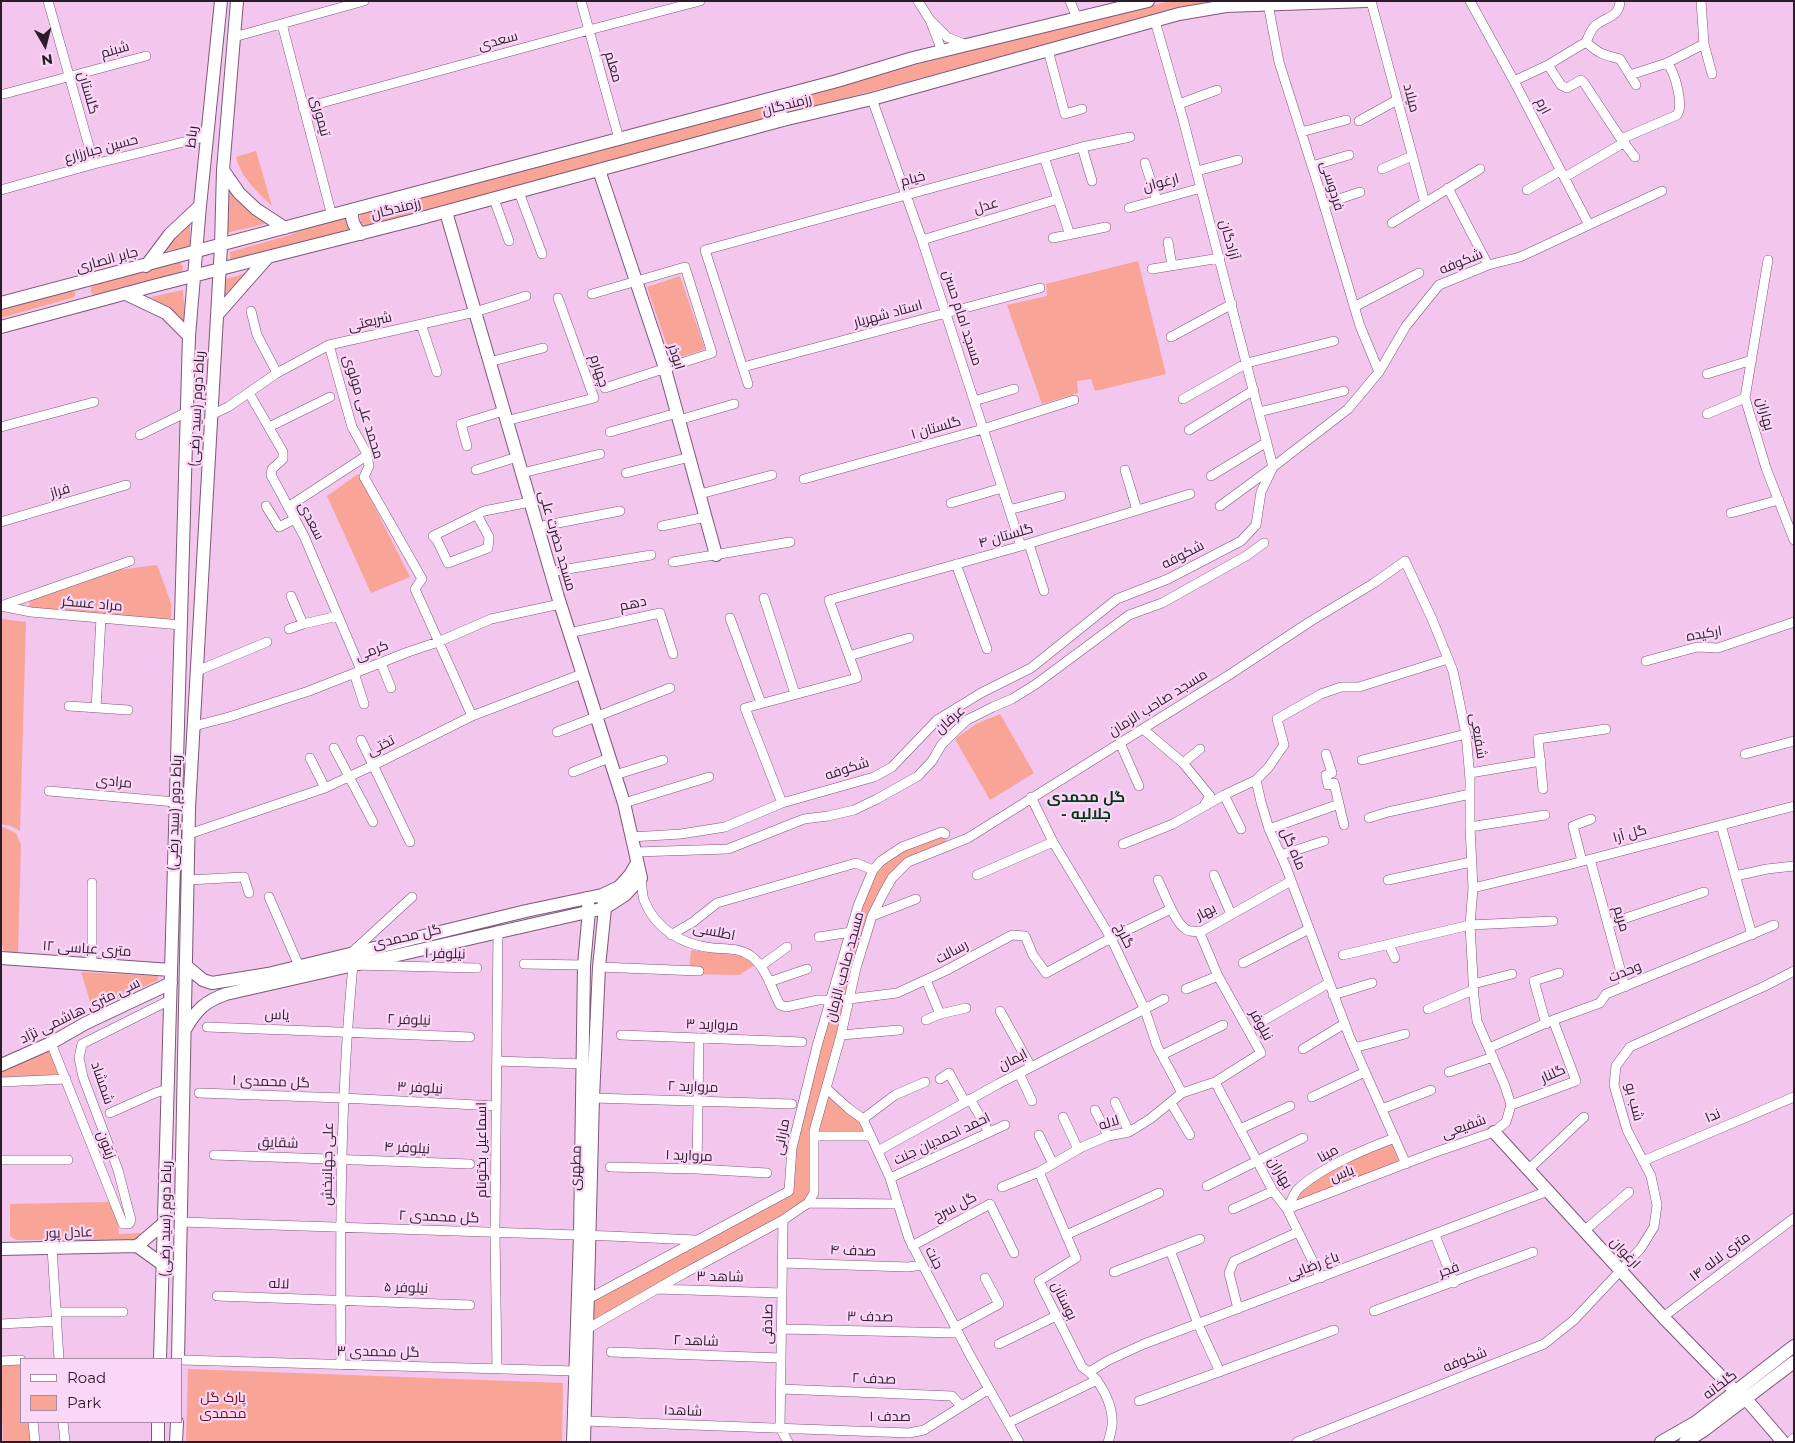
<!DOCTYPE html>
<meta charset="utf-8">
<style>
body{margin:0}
#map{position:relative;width:1795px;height:1443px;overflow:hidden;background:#f3c6ee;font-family:Montserrat,sans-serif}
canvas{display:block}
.frame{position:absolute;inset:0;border:2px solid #2c1b2a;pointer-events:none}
.legend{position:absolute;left:20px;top:1358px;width:162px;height:65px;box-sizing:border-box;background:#fbd7f7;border:1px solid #a88ca5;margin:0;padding:6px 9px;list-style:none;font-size:15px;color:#2c1b2a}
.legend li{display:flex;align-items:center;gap:10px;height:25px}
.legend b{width:25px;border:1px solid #a88ca5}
.north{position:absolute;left:20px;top:20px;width:50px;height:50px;-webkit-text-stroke:4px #fbd7f7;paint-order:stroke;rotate:172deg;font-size:14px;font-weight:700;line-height:20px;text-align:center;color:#2c1b2a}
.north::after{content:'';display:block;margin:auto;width:18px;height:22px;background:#2c1b2a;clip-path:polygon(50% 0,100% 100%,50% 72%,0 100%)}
</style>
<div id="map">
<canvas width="1795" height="1443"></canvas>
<div class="frame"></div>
<ul class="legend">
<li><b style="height:6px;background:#fff"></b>Road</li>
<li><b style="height:14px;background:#f8a496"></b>Park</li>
</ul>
<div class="north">N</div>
</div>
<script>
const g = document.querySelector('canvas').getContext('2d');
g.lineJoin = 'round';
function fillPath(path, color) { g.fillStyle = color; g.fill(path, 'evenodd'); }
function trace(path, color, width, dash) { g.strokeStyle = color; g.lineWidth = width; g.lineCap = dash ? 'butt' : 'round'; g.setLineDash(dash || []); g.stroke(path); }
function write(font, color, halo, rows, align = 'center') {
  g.font = font + ' Montserrat,Cairo,sans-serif'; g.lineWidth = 4.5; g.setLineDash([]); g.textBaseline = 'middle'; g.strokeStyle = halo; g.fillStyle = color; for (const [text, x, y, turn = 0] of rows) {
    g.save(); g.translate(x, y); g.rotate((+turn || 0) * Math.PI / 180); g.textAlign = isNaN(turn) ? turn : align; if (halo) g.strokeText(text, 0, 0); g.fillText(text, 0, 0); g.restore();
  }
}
fillPath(new Path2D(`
 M1204,1V3L1195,5C1059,40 924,78 789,113L783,106L785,99L1079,22L1167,2Z
 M767,104L773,113L768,119L366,226L361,223L360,217L361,212Z
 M256,151L272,206C257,191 241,178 236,157Z
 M228,185L269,223L226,233Z
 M348,215L352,231L230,263V252L290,235L302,229Z
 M190,219V247L160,252Z
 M1138,261L1166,374L1095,391L1091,379L1077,381L1078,393L1042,404L1007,305L1047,296L1046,284Z
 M180,262L183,267L182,273L99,295H94L91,292V287L96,284Z
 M250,272L222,304L223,280Z
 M680,276L705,349L672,360L647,287Z
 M183,290L186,327L168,309L151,297Z
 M71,291L75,292V296L71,298L1,318V308Z
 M358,474L410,577L371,593L327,496Z
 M157,565L171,603V620L28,609L30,601L78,582L118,570Z
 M1,619L26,622L20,831L11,826L1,824Z
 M1000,714L1034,773L990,800L955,739L976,724Z
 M3,827L16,833L21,845L18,953L4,951L1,941V828Z
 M944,836L949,845L906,862L890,878L848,997L832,996L874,870L893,853Z
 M691,950L742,956L755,965L739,975L689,974Z
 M81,972L158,976V980L93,1011Z
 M847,1000L813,1128L811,1192L806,1201L783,1217L591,1324L590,1300L786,1195L794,1149L832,1001Z
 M49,1046L61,1076L1,1077V1068Z
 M828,1092L861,1120L868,1134H816Z
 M1392,1143L1399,1162L1295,1202C1298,1198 1301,1193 1304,1189C1319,1173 1371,1150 1392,1143Z
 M109,1202L118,1224L119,1234L141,1233L135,1240H16L10,1236V1204Z
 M21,1364V1422H30L31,1442H3L1,1365Z
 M188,1369L563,1383L562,1442H186Z`), '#f8a496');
const street = new Path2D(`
 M48,1L94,164
 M581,1L619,139
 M918,1L930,20L942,51
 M1070,1L1077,18
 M1371,1L1425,203
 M1470,1L1514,81L1589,225
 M1620,1C1619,18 1607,16 1596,25C1591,29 1589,36 1586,42C1599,54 1604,55 1620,59L1636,85
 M1701,1L1704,44L1712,74
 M1268,4L1279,62L1318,185L1360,326L1379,372
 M1155,21L1183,119L1273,467L1220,506
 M932,22L947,37L966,45
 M282,24L332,216
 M234,37L364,1
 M1048,50L1065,114L1082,109
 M1667,63L1704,44
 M1548,65L1561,85L1567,88L1581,80L1584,83L1621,139L1635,157
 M1514,81L1548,65L1586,42
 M4,94L146,56
 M872,99L922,240L1021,546
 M1179,104L1217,90
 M303,108L589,30L700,1
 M1359,121L1397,100
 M1301,132L1346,120
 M1621,139L1677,115C1684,105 1675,72 1667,63L1630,75
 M1082,147L1092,181
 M1044,157L1070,235
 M1145,163L1157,200
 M1312,166L1349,155
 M1382,169L1412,156
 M1197,171L1238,160
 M1565,177L1625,142
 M1448,188L1488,265
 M1,190L94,164L208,136
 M1527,190L1560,171
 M519,192L542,254
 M494,199L509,241
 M1324,204L1360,192
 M1129,208L1201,188
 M1392,223L1480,169
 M1053,238L1106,227
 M922,240L1058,199
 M1168,242L1172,266
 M1768,260L1745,398L1766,468L1794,540
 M1152,269L1220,258
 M592,294L685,267L712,353L605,388
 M1354,307L1419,273
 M251,311L257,335L277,373
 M421,324L437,372
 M1171,337L1232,304
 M329,345L352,427L366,452L369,466L364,477L422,579L415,589L472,716
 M489,362L543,348
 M743,367L1040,288
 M1707,374L1752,360
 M748,384L705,250L1082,147L1130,137
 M249,393L283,452V459L272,469L271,475L304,536L361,670
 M1183,399L1247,363L1334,341
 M974,401L1014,389
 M1259,412L1344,391
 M1707,414L1745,398
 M211,415L228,407L277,373L329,345L475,312L526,296
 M679,420L734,404
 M506,421L594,398L558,298
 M1,427L94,402
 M269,427L330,397
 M1189,430L1254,390
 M610,432L677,413
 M140,435L187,412
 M467,446L461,424L503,411
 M476,470L517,457
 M1125,470L1137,510
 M522,473L600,454
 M626,473L690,457
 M1211,476L1267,442
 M804,479L983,429L1074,400
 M700,494L772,475
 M951,503L1002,488
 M266,506L279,527L295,519
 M288,507L366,456
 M1009,510L1061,496
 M1731,513L1779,500
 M477,515L489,537L488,548L448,563L437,540L433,536L484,511L530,502
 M1,522L126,485
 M662,526L706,517
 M537,527L620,511
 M1029,544L1044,591
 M673,562L790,542
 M956,564L987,649
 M550,572L651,555
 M291,596L303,624
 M764,598L795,694
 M1,606L31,612L181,625
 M1,606L130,561
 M730,618L761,703
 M289,629L303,624L338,616
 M569,633L660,613L673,654
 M849,656L909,638
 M1646,661L1697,647L1718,648L1794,622
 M381,663L391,688
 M197,671L267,642
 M354,673L364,704
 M69,706L128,710
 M96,708L101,618
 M194,726L229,717L309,691L408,652L438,642L491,619L560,604
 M1143,729L1183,763L1210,796L1205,804
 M557,732L670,688
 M361,740L410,842
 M1120,743L1139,786
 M334,748L373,822
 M1326,754L1332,773L1326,775L1328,785L1334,783L1344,825
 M1745,754L1794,741
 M310,758L325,788
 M1362,760L1466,734
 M1183,763L1200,749
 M573,772L609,758
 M1470,773L1541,761
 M615,775L663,760
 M1543,789L1538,739L1606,729
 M49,791L176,802
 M1224,795L1241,829
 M1031,797L1053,842L1111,938L1145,1010L1157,1046L1182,1093
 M624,803L709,777
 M782,803L745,708L857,678L829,600L1021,546L1190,494
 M1369,818L1388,812L1470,794
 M1721,825L1752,935
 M1470,827L1545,815
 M1269,829L1339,804
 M189,834L325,788L374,765L472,716L582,674
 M631,837L681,834L725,827L782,803L874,777L892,767L937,720L981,693L1031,668L1117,599L1168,579L1241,541L1256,525L1261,492L1273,467L1348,409L1379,372L1406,326L1439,285L1488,265L1520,257L1662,191
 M1123,844L1173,824L1224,795L1256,780
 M635,852L728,849L804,819L828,816L854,810L877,799L918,776L932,761L942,744L967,720L993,707L1012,699L1036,684L1129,615L1162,603L1246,556L1264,543
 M1281,855L1324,841
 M1590,859L1625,987
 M1582,861L1573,826L1591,819
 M977,875L1053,842
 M1214,875L1231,914
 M1735,876L1767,869L1794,866
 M641,878C642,885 642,894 644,900C656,930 683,945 713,948C726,949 740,948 751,956C766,967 771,988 780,1005L786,1007L818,1000L849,999L897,993L945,971L1012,935L1025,936L1033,955L1046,973L1111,938L1171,909
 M188,880L244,877L249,893
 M1158,880C1164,892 1173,918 1183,927C1188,932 1196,932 1202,931L1291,881
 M1388,880L1471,862
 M1473,888L1568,865L1794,806
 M269,897L299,966
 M872,916L916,899
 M1608,924L1704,892
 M671,935L693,922L717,903L856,863L873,870
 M819,937L851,932
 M1389,945L1395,958
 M351,953L412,897
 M1343,955L1470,925L1553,921
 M1243,963L1309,929
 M92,964V883
 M524,964L584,965
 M762,965L787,947
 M599,967L699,971
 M926,980L940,1014
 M769,982L807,969
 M1473,984L1512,974
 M1186,989L1218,976
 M1333,995L1372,983
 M1428,1009L1473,990
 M1000,1011L1031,1067
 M926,1020L940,1014L966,1008
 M1261,1022L1329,983
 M1546,1024L1534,981L1559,973
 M207,1027L470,1037
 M621,1035L802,1042
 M841,1035L899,1030
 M51,1043L117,1209L123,1224H129L131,1220L118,1170L83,1077L79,1058L82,1044L170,1000
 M1354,1048L1405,1034
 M1489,1048L1553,1020L1600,1003L1606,994L1774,925
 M1303,1049L1344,1024
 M1162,1055L1223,1025
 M497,1061L583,1064
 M1449,1072L1493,1057
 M1019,1073L1032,1101
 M940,1079L949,1073L965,1102
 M1,1082L66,1079
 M1215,1082L1273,1191L1287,1209L1321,1278
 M827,1089L848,1108L863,1119L890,1178L909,1239L971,1357L1019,1442
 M199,1093L343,1098L496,1106
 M1312,1097L1365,1072
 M593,1098L792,1104
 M970,1099L989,1132
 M1115,1102L1129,1132
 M1171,1103L1190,1135
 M1511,1105L1576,1081L1553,1020
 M1382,1109L1431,1090
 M1095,1110L1108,1136
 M110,1113L155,1093L168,1089
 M1063,1117L1078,1149
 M863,1119L895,1095L925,1082
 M1240,1129L1290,1106
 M1039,1135L1053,1164
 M814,1136H871
 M878,1151L998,1084L1164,999
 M214,1155L470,1164
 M1,1160H68
 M1643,1161L1794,1097
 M1406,1164L1350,1038L1286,867L1269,829L1261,802L1256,780L1268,768L1284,745L1277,719L1321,694L1341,687H1359L1448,659
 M610,1167L697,1169L767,1173
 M697,1169L699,1038
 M1528,1170L1584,1117
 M1039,1172L1076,1258L1039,1281L1082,1367C1100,1378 1114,1405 1112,1426C1111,1431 1110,1437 1108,1442
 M890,1178L1005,1125
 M1207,1186L1303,1138
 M1002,1187L1039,1172L1082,1147L1108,1136L1129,1132L1150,1119L1182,1093L1215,1082L1261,1053L1218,976L1199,931
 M808,1203L898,1204
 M1233,1209L1273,1191
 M1287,1209C1291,1203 1293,1194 1298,1189C1320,1168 1367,1148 1395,1138
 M181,1222L609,1236L695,1240
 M1584,1231L1629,1192
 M1066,1235L1159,1193
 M1435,1235L1454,1283
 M912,1246L990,1204L1014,1253
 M52,1248L59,1359
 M1170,1250L1198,1324L1220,1372
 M782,1263L908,1267L922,1265
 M1114,1272L1200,1239
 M657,1289L782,1293
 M217,1296L470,1305
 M588,1299L789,1191L792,1148L817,1046L858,906L873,870L881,861L902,847L942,832L945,834
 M1238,1309L1229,1273L1234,1261L1298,1232
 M1374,1311L1533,1252
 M56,1312H123
 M1663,1317L1794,1218
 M1,1324L57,1321
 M955,1328L999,1304L985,1278
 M587,1329L683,1274L783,1220L808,1203L814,1193V1131L841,1035L856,968L872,916L883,894L892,878L908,862L968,838L1229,675L1311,621L1374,583L1405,561L1432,619L1453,671L1466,734L1470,779V827L1473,888L1470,925L1474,997L1477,1021L1505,1086L1511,1105L1506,1122L1494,1132L1433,1153L1287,1209
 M782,1329L958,1333
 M999,1344L1056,1316
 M611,1352L781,1358
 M181,1360L575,1371
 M1,1361L21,1360
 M341,1365C340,1231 340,1098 353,965L477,968
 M497,1369L495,1233L498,931
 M1089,1372L1109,1360L1144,1344L1548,1191
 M781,1389L952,1396L961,1406
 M1139,1401L1334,1330
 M584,1421L909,1433L924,1430L989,1389
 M33,1422L35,1442
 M63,1422L65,1442
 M1008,1423L1097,1380
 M780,1428L783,1220
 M780,1428L788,1442
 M1297,1442L1544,1344L1574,1320L1621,1270L1641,1248L1654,1227L1657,1205L1651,1176L1627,1130L1614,1085L1616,1066L1630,1047L1765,986L1794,971
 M1790,1442L1794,1438`);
const secondary = new Path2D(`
 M775,98L783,120
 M223,170L239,193L256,209L285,228
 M599,170L663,362L716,555
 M352,211C351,221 354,226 361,234
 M146,266L170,234L200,206
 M126,294L166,313L189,336
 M1,303L837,81L913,58L1148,1
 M217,315L268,257
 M1,327L157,285L418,219L783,120L872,99L1179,14L1226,6L1366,1
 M1,958L171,970
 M186,966L203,980L212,983L268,974L526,911L602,895L619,887L630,875L637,863
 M186,1028C197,1009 206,1001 226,994L605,908L625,895L641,878L624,803L558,597L446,212
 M1,1065L51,1043L86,1023L171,983
 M1494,1132L1663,1317L1736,1392L1746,1399L1783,1442
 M137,1246L164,1223
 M137,1246L162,1264
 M1,1249L137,1246
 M160,1359L189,336L200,206L221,1
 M178,1359L189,808L221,246L223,170L237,1
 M158,1442V1422
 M176,1442L177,1422
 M573,1442L580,1235L584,965L589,911L587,898
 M584,1442L593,1098L599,967L605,908L602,895
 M1661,1442L1696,1422L1794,1346
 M1685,1442L1703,1431L1794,1362`);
trace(street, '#7e577a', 10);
trace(secondary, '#7e577a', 14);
trace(street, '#fff', 9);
trace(secondary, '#fff', 12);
write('14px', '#2c1b2a', '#fbd7f7', [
 ["سعدی",498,41,-15],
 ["شبنم",115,50,-16],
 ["معلم",613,67,74],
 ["گلستان",88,93,74],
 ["میلاد",1411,98,75],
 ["رزمندگان",787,105,-14],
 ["ارم",1543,106,63],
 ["تیموری",320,116,75],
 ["رباط",192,137,-84],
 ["حسین جبارزارع",101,149,-15],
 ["خیام",913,179,-15],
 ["ارغوان",1161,183,-15],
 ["فردوسی",1332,186,73],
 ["عدل",986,206,-17],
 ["رزمندگان",396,209,-14],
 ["آزادگان",1229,240,75],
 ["جابر انصاری",107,260,-15],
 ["شکوفه",1461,262,-22],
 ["استاد شهریار",888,314,-15],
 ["مسجد امام حسن",962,318,72],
 ["شریعتی",370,322,-13],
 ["ابوذر",676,357,73],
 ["چهارم",599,371,72],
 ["محمد علی مولوی",363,407,73],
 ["رباط دوم (سید رضی)",197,409,-87],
 ["بهاران",1765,414,75],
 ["گلستان ۱",936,428,-16],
 ["فراز",60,491,-16],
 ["سعدی",311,521,63],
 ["گلستان ۴",1006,536,-16],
 ["مسجد حضرت علی",557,541,74],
 ["شکوفه",1183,555,-27],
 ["مراد عسکر",92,604,5],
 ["دهم",633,604,-12],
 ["ارکیده",1704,634,-9],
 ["کرمی",372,651,-21],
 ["مسجد صاحب الزمان",1158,703,-32],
 ["عرفان",950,720,-41],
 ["شفیعی",1478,736,81],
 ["تختی",381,746,-27],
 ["شکوفه",847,769,-18],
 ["مرادی",114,782,5],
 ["رباط دوم (سید رضی)",175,813,-88],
 ["گل آرا",1630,834,-15],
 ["ماه گل",1293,849,67],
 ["بهار",1206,912,-26],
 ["مریم",1621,919,74],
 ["اطلسی",714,932,11],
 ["گلرخ",1124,936,63],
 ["گل محمدی",407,937,-13],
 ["۱۲ متری عباسی",87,949,4],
 ["رسالت",952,952,-28],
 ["نیلوفر ۱",445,954,1],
 ["مسجد صاحب الزمان",845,967,-75],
 ["وحدت",1625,972,-22],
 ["سی متری هاشمی نژاد",80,1011,-26],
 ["یاس",277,1015,2],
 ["نیلوفر ۲",409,1020,2],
 ["مروارید ۳",712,1025,2],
 ["نیلوفر",1261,1025,61],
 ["ایمان",1013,1060,-27],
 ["گلنار",1553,1074,-24],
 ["گل محمدی ۱",271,1082,2],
 ["شمشاد",102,1083,71],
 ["مروارید ۲",693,1087,2],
 ["نیلوفر ۳",420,1088,3],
 ["شب بو",1634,1102,76],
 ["ندا",1713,1116,-23],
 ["لاله",1109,1123,-17],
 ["شفیعی",1464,1127,-20],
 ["مارانی",782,1137,-79],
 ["احمد احمدیان جنت",942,1139,-25],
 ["شقایق",278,1143,2],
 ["زیتون",106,1145,69],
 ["نیلوفر ۴",407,1148,3],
 ["اسماعیل بختونام",482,1150,-90],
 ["مینا",1328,1154,-29],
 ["مروارید ۱",689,1156,2],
 ["علی جهانبخش",328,1164,-89],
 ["مطهری",576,1168,-88],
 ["بهاران",1280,1173,59],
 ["یاس",1342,1174,-21],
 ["گل سرخ",955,1207,-28],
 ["گل محمدی ۲",439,1217,2],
 ["رباط دوم (سید رضی)",166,1219,-89],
 ["عادل پور",69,1233,-2],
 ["صدف ۴",853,1251,2],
 ["ارغوان",1625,1253,47],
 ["۱۴ متری لاله",1720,1257,-37],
 ["جنت",934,1258,63],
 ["باغ رضایی",1313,1266,-21],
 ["فجر",1449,1270,-20],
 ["شاهد ۳",720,1277,1],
 ["لاله",279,1284,2],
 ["نیلوفر ۵",406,1288,2],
 ["بوستان",1064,1301,64],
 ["صدف ۳",870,1317,1],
 ["صادقی",768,1324,-89],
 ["شاهد ۲",696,1341,2],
 ["گل محمدی ۳",378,1352,1],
 ["شکوفه",1465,1360,-21],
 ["صدف ۲",874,1379,2],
 ["گلخانه",1720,1385,-37],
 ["شاهد۱",683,1411,2],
 ["صدف ۱",890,1417]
]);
write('14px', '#7c0903', '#fbd7f7', [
 ["پارک گل",223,1398],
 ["محمدی",223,1414]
]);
write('bold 15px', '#033816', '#fbd7f7', [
 ["گل محمدی",1086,798],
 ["- جلالیه",1086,815]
]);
</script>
